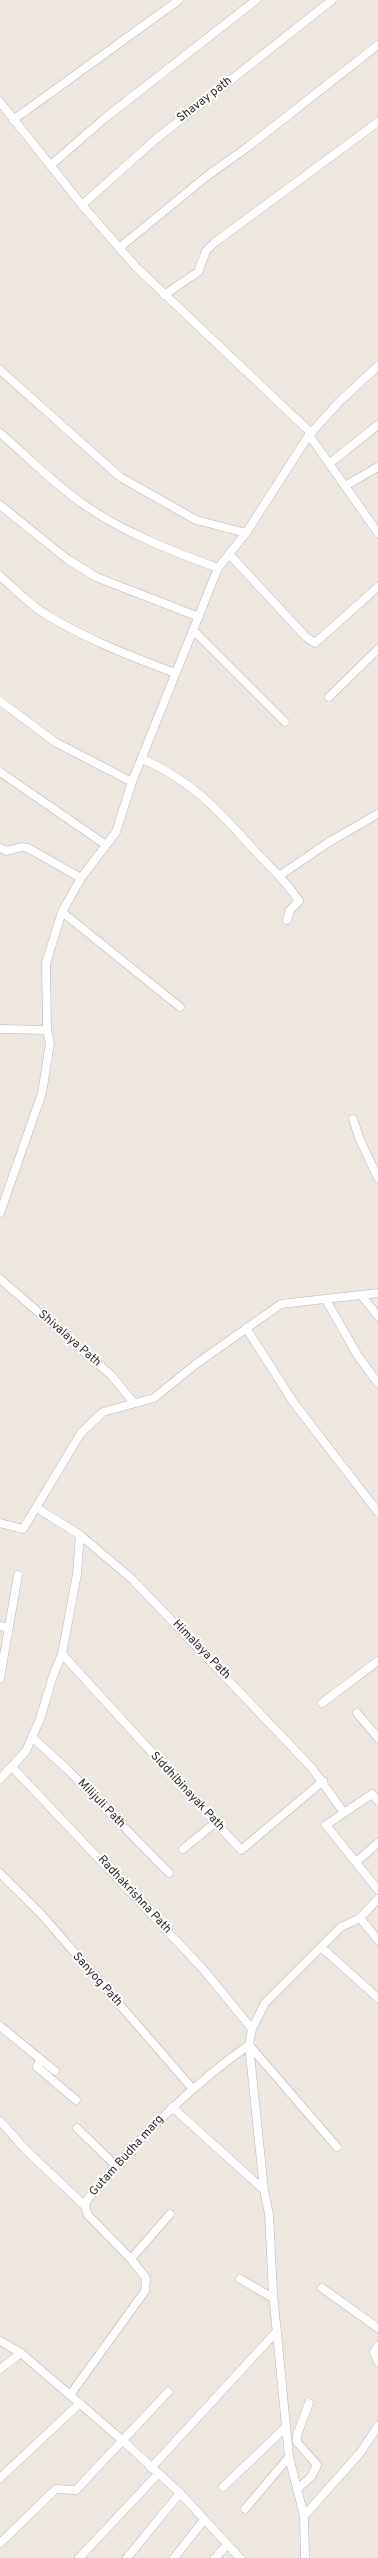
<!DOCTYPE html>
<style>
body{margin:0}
canvas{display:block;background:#ede7df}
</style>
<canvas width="378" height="2558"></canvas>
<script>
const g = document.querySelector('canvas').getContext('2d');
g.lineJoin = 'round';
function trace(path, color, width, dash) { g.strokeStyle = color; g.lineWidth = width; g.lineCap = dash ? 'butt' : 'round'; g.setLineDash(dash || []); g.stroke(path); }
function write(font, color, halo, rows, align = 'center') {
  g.font = font + ' Overpass,sans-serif'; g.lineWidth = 4; g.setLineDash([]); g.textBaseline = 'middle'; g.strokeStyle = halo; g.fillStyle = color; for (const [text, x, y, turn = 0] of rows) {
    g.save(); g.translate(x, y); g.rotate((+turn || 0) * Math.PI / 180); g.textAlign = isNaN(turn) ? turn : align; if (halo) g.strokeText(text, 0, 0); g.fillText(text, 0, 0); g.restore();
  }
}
const minor = new Path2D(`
 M0,102L82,205L136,267L309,431V435L378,533
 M13,120L179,0
 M51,165L105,118L256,0
 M82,205L156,139L332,0
 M119,248L207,176L249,146L378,45
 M164,295L198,272L206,251L214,243L378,122
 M0,370L120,477L196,520L246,533
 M0,433C27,456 54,484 83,504C124,533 172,551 218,568
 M330,463L378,425
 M345,486L378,467
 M0,505L67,559L96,577L199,617
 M229,554L306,637L315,643L378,587
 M0,576C14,588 27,602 42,612C83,638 130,656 175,673
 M193,630L285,722
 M329,697L378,649
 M0,701L55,742L132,782
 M143,759C195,783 219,811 256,852C271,868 287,882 299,901L290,910L287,920
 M0,772L106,845
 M0,848L7,851L21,847L28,848L81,878
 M279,876L329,842L378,814
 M62,912L180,1007
 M0,1029L47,1030
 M353,1119L360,1140L378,1178
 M0,1213L42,1093L50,1043L47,1030L46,963L62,912L81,878L116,832L132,782L218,568L246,533L309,435L340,401L378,366
 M0,1279L111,1375L134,1403
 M361,1295L378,1316
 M326,1300L358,1356L378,1383
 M246,1328L294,1403L378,1512
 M37,1508L80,1535L132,1579L312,1768L344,1813
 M0,1523L23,1529L81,1433L103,1412L154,1398L196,1364L281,1304L378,1293
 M0,1626L9,1628
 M62,1654L241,1850L323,1781
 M0,1678L18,1575
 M322,1703L378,1661
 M357,1713L378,1738
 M32,1737L69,1771L169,1873
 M12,1767L203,1969L252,2029
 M0,1779L26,1751L40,1719L53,1676L62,1654L77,1574L80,1535
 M378,1801L372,1794L326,1825L378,1890
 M183,1849L215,1823
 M357,1861L378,1843
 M0,1873L41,1914L192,2088
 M360,1918L378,1940
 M321,1947L378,1998
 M0,2026L55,2071
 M249,2045L264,2190L269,2214L273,2293L289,2457L304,2516
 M249,2045L337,2147
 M40,2059L37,2067L76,2100
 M172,2107L264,2190
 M0,2121L26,2150L85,2206
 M77,2128L116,2166
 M131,2259L170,2214
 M240,2279L273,2298
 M322,2288L378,2328
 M0,2341L21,2353L122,2440L180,2493L240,2558
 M378,2346L374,2352L378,2362
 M0,2369L21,2353
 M70,2395L145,2291L146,2278L131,2259L88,2215L85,2206L87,2200C135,2142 187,2088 249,2045L252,2029L265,2003L341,1927L360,1918L378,1899
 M151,2468L277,2331
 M0,2478L80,2403
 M223,2487L286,2427
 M297,2489L311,2477L317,2465L297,2442V2435L309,2403
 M245,2509L289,2457
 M0,2543L56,2489L76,2490L168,2392
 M79,2558L158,2474
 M127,2558L180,2493
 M174,2558L204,2520
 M215,2558L227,2545
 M305,2558L304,2516L360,2453L378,2426`);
trace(minor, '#b2b5bf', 9);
trace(minor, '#fff', 8);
write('12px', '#2c2c2c', '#fff', [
 ["Shavay path",205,100,-38],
 ["Shivalaya Path",69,1339,41],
 ["Himalaya Path",201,1650,46],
 ["Siddhibinayak Path",187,1792,47],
 ["Milijuli Path",101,1804,46],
 ["Radhakrishna Path",134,1895,47],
 ["Sanyog Path",97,1980,48],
 ["Gutam Budha marg",127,2156,-48]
]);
</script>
